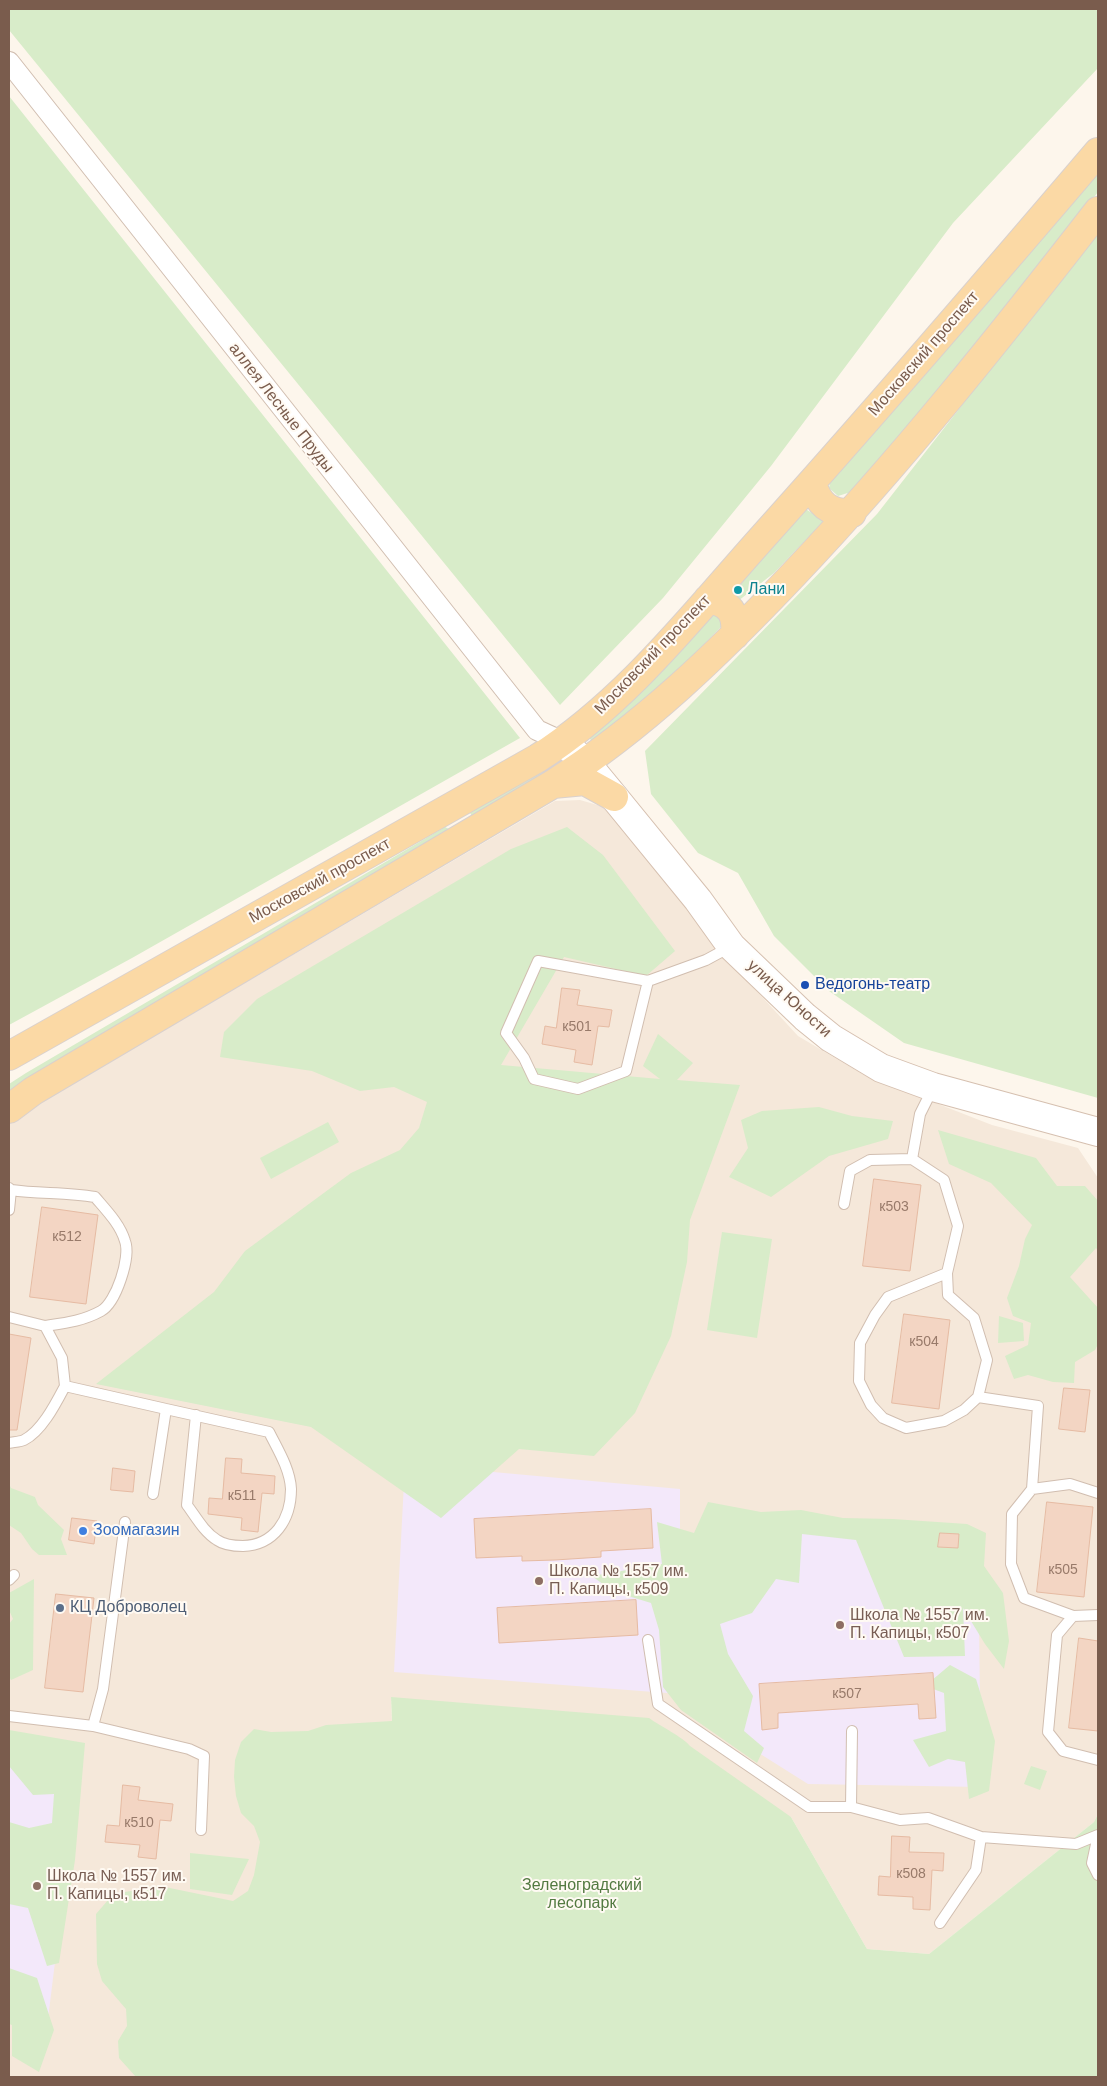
<!DOCTYPE html>
<meta charset="utf-8">
<style>
body{margin:0}
#map{position:relative;width:1107px;height:2086px;overflow:hidden;background:#fdf6ec;font-family:Helvetica,sans-serif}
canvas{display:block}
.frame{position:absolute;inset:0;border:10px solid #7a5c4d;pointer-events:none}
</style>
<div id="map">
<canvas width="1107" height="2086"></canvas>
<div class="frame"></div>
</div>
<script>
const g = document.querySelector('canvas').getContext('2d');
g.lineJoin = 'round';
function fillPath(path, color) { g.fillStyle = color; g.fill(path, 'evenodd'); }
function trace(path, color, width, dash) { g.strokeStyle = color; g.lineWidth = width; g.lineCap = dash ? 'butt' : 'round'; g.setLineDash(dash || []); g.stroke(path); }
function write(font, color, halo, rows, align = 'center') {
  g.font = font + ' Helvetica,sans-serif'; g.lineWidth = 4; g.setLineDash([]); g.textBaseline = 'middle'; g.strokeStyle = halo; g.fillStyle = color; for (const [text, x, y, turn = 0] of rows) {
    g.save(); g.translate(x, y); g.rotate((+turn || 0) * Math.PI / 180); g.textAlign = isNaN(turn) ? turn : align; if (halo) g.strokeText(text, 0, 0); g.fillText(text, 0, 0); g.restore();
  }
}
fillPath(new Path2D(`
 M580,800L601,806L619,820L742,975L798,1036L864,1075L992,1125L1078,1148L1098,1178V1814L1094,1822L929,1954L867,1949L791,1817L391,1698L407,2077H9V1120L62,1086L257,976L555,801Z`), '#f5e8da');
fillPath(new Path2D(`
 M405,1464L680,1489V1694L394,1672Z
 M700,1519L978,1534L981,1787L808,1784L700,1716Z
 M9,1744L81,1751L47,2027L9,2021Z`), '#f3e8fa');
fillPath(new Path2D(`
 M9,9H1098V68L953,223L771,466L663,598L560,705L9,30Z
 M9,96L520,738L132,958L9,1025Z
 M1098,170V192L1034,277L854,491L838,496L829,488L832,474Z
 M1098,231V1098L904,1043L829,991L774,936L738,873L698,853L651,794L645,751L877,514Z
 M801,506L824,521L774,573L738,601L726,590Z
 M715,612L720,618L721,627L660,689L592,741L588,737Z
 M557,758L560,759L561,763L474,820L469,811Z
 M445,827L451,830L9,1098V1084L26,1073Z
 M567,827L603,855L675,951L646,976L564,957L501,1065L660,1079L643,1066L658,1034L693,1063L677,1080L740,1085L690,1220L687,1262L671,1336L635,1413L594,1456L519,1449L441,1518L311,1427L96,1384L214,1292L245,1251L351,1173L400,1150L419,1128L427,1102L394,1087L360,1091L312,1071L220,1057L224,1032L257,999L511,849Z
 M819,1107L852,1116L893,1121L888,1139L829,1156L771,1197L729,1177L748,1148L741,1120L762,1111Z
 M328,1122L339,1142L271,1179L260,1158Z
 M938,1130L1036,1158L1057,1186H1085L1098,1201V1251L1096,1248L1070,1277L1098,1308V1344L1095,1350L1075,1362L1074,1383L1053,1382L1028,1375L1014,1379L1005,1356L1028,1345L1031,1323L1013,1316L1007,1298L1019,1266L1025,1239L1032,1225L991,1183L949,1164Z
 M722,1232L772,1239L757,1338L707,1330Z
 M999,1316L1023,1323L1024,1341L998,1343Z
 M9,1484L11,1488L35,1497L38,1505L64,1530L61,1539L67,1555H39L32,1549L21,1533L9,1525Z
 M708,1502L761,1512L801,1510L843,1518L893,1519L967,1524L986,1533L984,1566L1003,1593L1009,1641L1004,1669L985,1644L963,1608L965,1656L904,1657L856,1540L802,1534L799,1583L776,1579L752,1613L720,1624L728,1654L753,1696L744,1731L764,1748L757,1763L681,1710L663,1687L659,1630L651,1603L612,1591L592,1576L662,1564L657,1522L694,1533Z
 M34,1579L33,1670L11,1680L9,1676V1624L13,1619L9,1610V1593Z
 M950,1665L976,1679L995,1741L989,1791L969,1799L965,1762L948,1759L929,1767L913,1740L946,1731L944,1693L925,1686Z
 M391,1697L649,1718C660,1726 683,1737 690,1746L791,1817L867,1949L929,1954L1094,1822L1098,1814V2077H136L119,2058L118,2041L127,2026L126,2009L102,1981L97,1964L96,1914L109,1899L125,1892L160,1886L233,1901L248,1891L254,1875L260,1842L254,1826L241,1813L236,1796L234,1777L235,1760L241,1742L254,1729L271,1732L308,1731L326,1725L392,1721Z
 M9,1730L85,1743L75,1860L59,1963L47,1966L28,1908L9,1904V1822L29,1828L52,1823L54,1794L33,1795L9,1766Z
 M1031,1766L1047,1771L1040,1790L1024,1784Z
 M190,1853L249,1859L232,1895L190,1889Z
 M9,1968L37,1978L54,2030L39,2072L12,2056V2025L9,2024Z`), '#d8ecc9');
const building = new Path2D(`
 M562,988L580,990L577,1005L612,1010L609,1027L598,1026L592,1065L574,1062L576,1050L542,1044L545,1026L556,1028Z
 M874,1179L921,1185L910,1271L863,1266Z
 M42,1207L98,1215L86,1304L30,1297Z
 M904,1314L950,1320L939,1409L892,1403Z
 M9,1334L31,1338L17,1430H9Z
 M1064,1388L1090,1390L1085,1432L1059,1429Z
 M226,1458L242,1459L241,1473L275,1476L274,1494L262,1493L258,1532L241,1530L242,1518L208,1514L209,1498L222,1499Z
 M113,1468L135,1471L133,1492L111,1490Z
 M1047,1502L1093,1507L1084,1597L1037,1592Z
 M651,1509L653,1548L601,1551V1557L555,1560L522,1561V1556L476,1558L474,1519Z
 M72,1518L97,1521L94,1544L69,1540Z
 M940,1533L959,1534L958,1548L938,1547Z
 M56,1594L94,1598L83,1692L45,1688Z
 M636,1600L638,1635L499,1643L497,1608Z
 M1079,1638L1098,1641V1731L1069,1728Z
 M933,1673L936,1718L919,1719L918,1704L778,1713V1728L762,1730L759,1684Z
 M123,1785L140,1787L138,1800L173,1804L171,1821L160,1820L156,1859L138,1857L140,1845L105,1842L107,1825L119,1826Z
 M892,1836L910,1837L909,1852L944,1853L943,1871L932,1870L930,1910L913,1909V1897L878,1895L879,1876L890,1877Z`);
fillPath(building, '#f3d5c3');
trace(building, '#e6bba3', 1);
const lane = new Path2D(`
 M648,981L538,961L506,1033L524,1058L534,1079L578,1089L626,1071L648,981L706,960L730,947
 M912,1159L920,1114L933,1088
 M9,1188L11,1190L9,1210
 M11,1190C39,1194 67,1192 95,1197C106,1210 120,1224 125,1241C131,1257 116,1303 101,1311C83,1321 65,1323 45,1326
 M844,1204L850,1171L870,1160L912,1159L944,1180L958,1226L947,1273L948,1295L974,1318L987,1360L978,1397L1038,1406L1032,1489
 M947,1273L888,1297L875,1315L860,1343L859,1381L871,1405L883,1418L906,1428L944,1421L964,1410L978,1397
 M9,1317L45,1326L62,1358L65,1386L166,1409L153,1494
 M166,1409L269,1432C278,1450 290,1469 291,1489C291,1520 274,1545 243,1546C234,1546 224,1545 217,1540C204,1532 196,1517 187,1505L196,1415
 M9,1443C13,1442 20,1442 24,1440C42,1431 56,1403 65,1386
 M9,1580L14,1575
 M1098,1615L1073,1616L1057,1635L1048,1732L1063,1751L1098,1760
 M1073,1616L1024,1598L1011,1564L1012,1514L1032,1489L1070,1484L1098,1493
 M648,1640L658,1704L809,1807H851L900,1820L928,1818L981,1837L1076,1844L1098,1835
 M9,1716L93,1726L189,1749L204,1756L201,1830
 M93,1726L103,1689L125,1522
 M851,1807L852,1731
 M1098,1835L1092,1863L1098,1875
 M940,1923L976,1870L981,1837`);
const street = new Path2D(`
 M9,62L537,730L563,742`);
const secondary = new Path2D(`
 M563,742L586,763L614,797L698,900L731,946L805,1017L831,1038L881,1068L933,1087L1098,1132`);
const primary = new Path2D(`
 M812,483C818,504 829,514 852,513
 M708,599C730,603 737,613 735,635
 M553,784L585,781L614,797
 M9,1056L538,758C626,702 693,615 762,538C876,411 987,282 1098,152
 M9,1109L33,1091L553,784C643,727 720,652 793,575C902,460 1001,336 1098,211`);
trace(lane, '#d1beb0', 12);
trace(street, '#d1beb0', 22);
trace(secondary, '#d6c0b0', 30);
trace(primary, '#dad1cd', 30);
trace(lane, '#fff', 10);
trace(street, '#fff', 20);
trace(secondary, '#fff', 28);
trace(primary, '#fbd9a5', 28);
for (const [x, y, r, color] of [
 [738,590,5,"#0f9aa8"],
 [805,985,5,"#1a4fb4"],
 [83,1531,5,"#3f7fe0"],
 [539,1581,5,"#8d6e63"],
 [60,1608,5,"#5c6f8a"],
 [840,1625,5,"#8d6e63"],
 [37,1886,5,"#8d6e63"]
]) { const dot = new Path2D(); dot.arc(x, y, r, 0, 2 * Math.PI); g.fillStyle = color; g.fill(dot); trace(dot, '#fffaf3', 2); }
write('14px', '#987a6a', null, [
 ["к501",577,1027],
 ["к503",894,1207],
 ["к512",67,1237],
 ["к504",924,1342],
 ["к511",242,1496],
 ["к505",1063,1570],
 ["к507",847,1694],
 ["к510",139,1823],
 ["к508",911,1874]
]);
write('16px', '#7a5c4d', '#fffaf3', [
 ["Московский проспект",924,354,-49],
 ["аллея Лесные Пруды",281,408,52],
 ["Московский проспект",653,655,-46],
 ["Московский проспект",320,881,-29],
 ["улица Юности",789,999,42]
]);
write('16px', '#0d838f', '#fffaf3', [
 ["Лани",748,590]
], 'left');
write('16px', '#164399', '#fffaf3', [
 ["Ведогонь-театр",815,985]
], 'left');
write('16px', '#366cbe', '#fffaf3', [
 ["Зоомагазин",93,1531]
], 'left');
write('16px', '#785e54', '#fffaf3', [
 ["Школа № 1557 им.",549,1572],
 ["П. Капицы, к509",549,1590],
 ["Школа № 1557 им.",850,1616],
 ["П. Капицы, к507",850,1634],
 ["Школа № 1557 им.",47,1877],
 ["П. Капицы, к517",47,1895]
], 'left');
write('16px', '#4e5e75', '#fffaf3', [
 ["КЦ Доброволец",70,1608]
], 'left');
write('16px', '#537a41', '#fffaf3', [
 ["Зеленоградский",582,1886],
 ["лесопарк",582,1904]
]);
</script>
